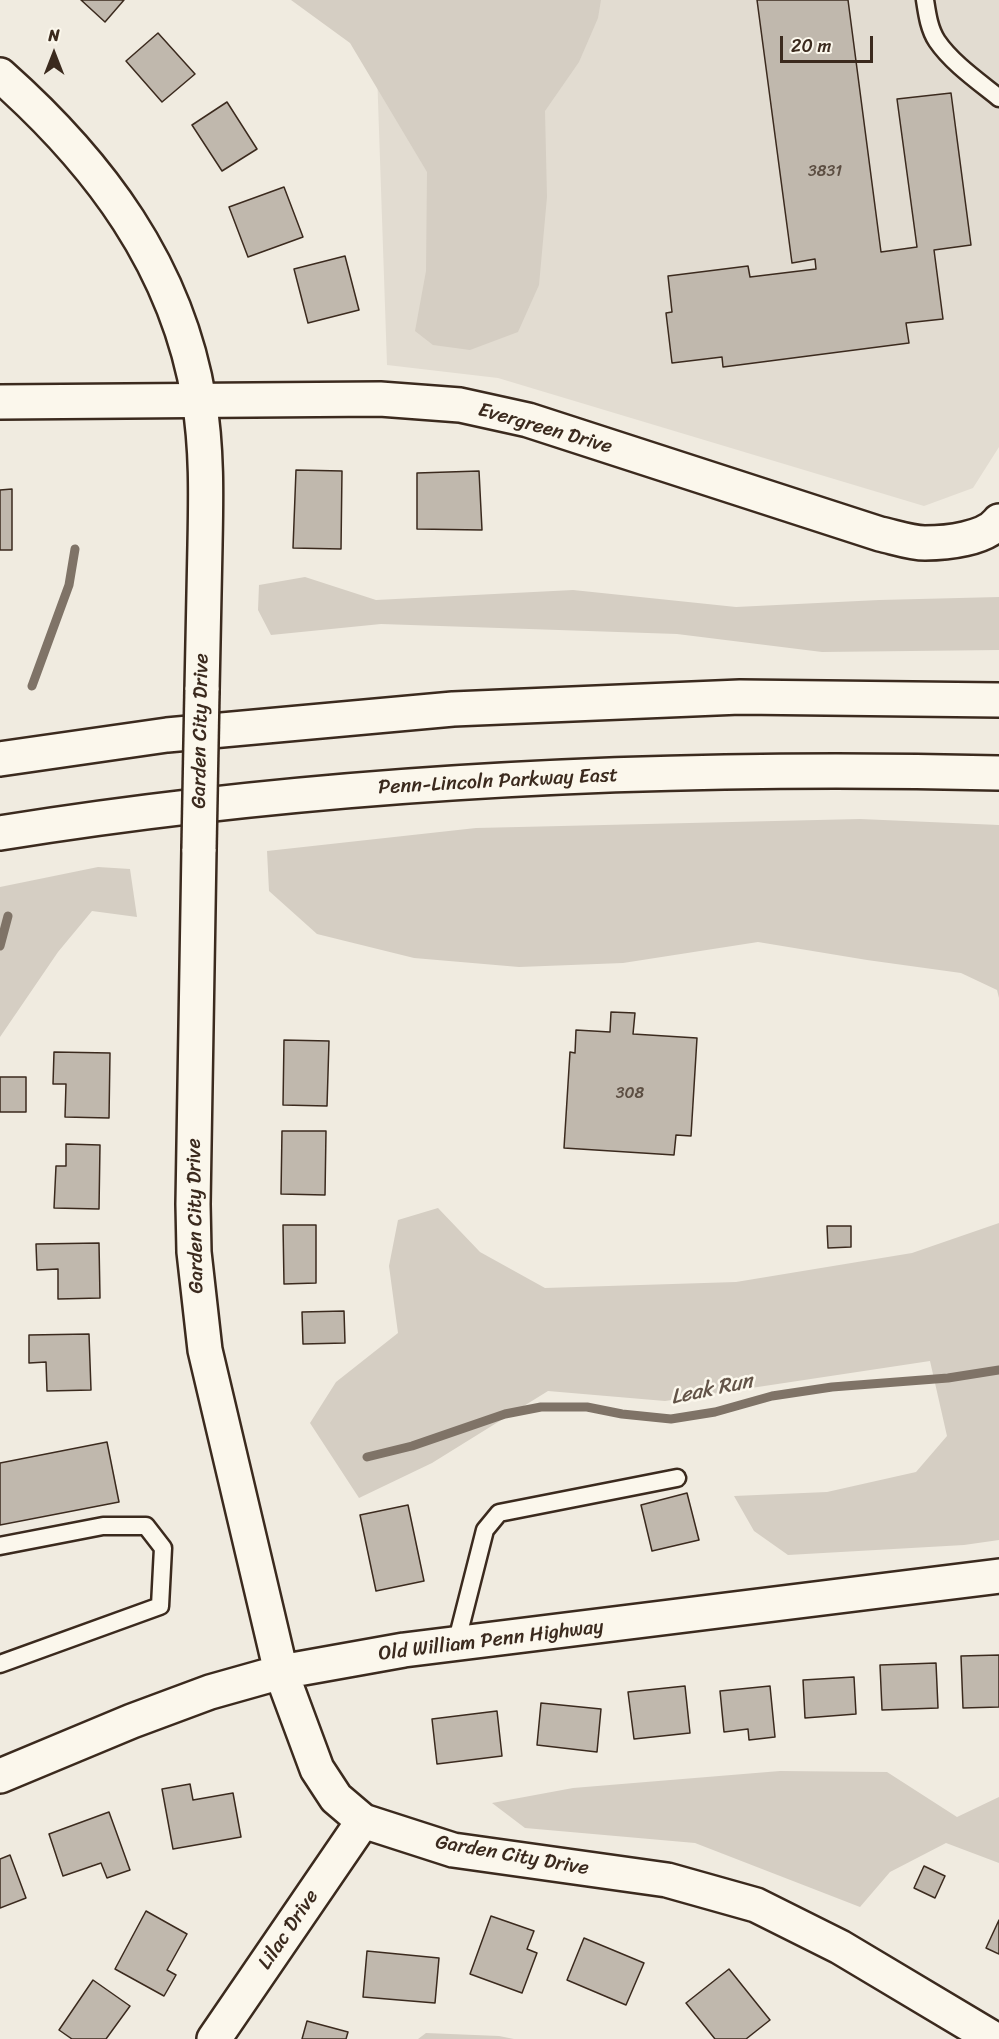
<!DOCTYPE html>
<style>
body{margin:0}
#map{position:relative;width:999px;height:2039px;overflow:hidden;background:#f0ebe0;font-family:Sriracha,sans-serif}
canvas{display:block}
.north{position:absolute;left:24px;top:24px;width:60px;height:60px;-webkit-text-stroke:4px #fbf7ec;paint-order:stroke;rotate:0deg;font-size:16px;font-weight:700;line-height:24px;text-align:center;color:#3b2a1e}
.north::after{content:'';display:block;margin:auto;width:21px;height:27px;background:#3b2a1e;clip-path:polygon(50% 0,100% 100%,50% 72%,0 100%)}
.scale{position:absolute;left:780px;top:36px;width:93px;height:27px;box-sizing:border-box;border:3px solid #3b2a1e;border-top:0;padding-left:8px;font-size:18px;line-height:21px;white-space:nowrap;color:#3b2a1e;-webkit-text-stroke:4px #fbf7ec;paint-order:stroke}
</style>
<div id="map">
<canvas width="999" height="2039"></canvas>
<div class="north">N</div>
<div class="scale">20 m</div>
</div>
<script>
const g = document.querySelector('canvas').getContext('2d');
g.lineJoin = 'round';
function fillPath(path, color) { g.fillStyle = color; g.fill(path, 'evenodd'); }
function trace(path, color, width, dash) { g.strokeStyle = color; g.lineWidth = width; g.lineCap = dash ? 'butt' : 'round'; g.setLineDash(dash || []); g.stroke(path); }
function write(font, color, halo, rows, align = 'center') {
  g.font = font + ' Sriracha,sans-serif'; g.lineWidth = 5; g.setLineDash([]); g.textBaseline = 'middle'; g.strokeStyle = halo; g.fillStyle = color; for (const [text, x, y, turn = 0] of rows) {
    g.save(); g.translate(x, y); g.rotate((+turn || 0) * Math.PI / 180); g.textAlign = isNaN(turn) ? turn : align; if (halo) g.strokeText(text, 0, 0); g.fillText(text, 0, 0); g.restore();
  }
}
fillPath(new Path2D(`
 M400,0H999V447L973,488L924,506L498,378L387,365L375,13Z`), '#e2dcd1');
fillPath(new Path2D(`
 M291,0H601L598,18L579,62L545,111L547,197L539,285L518,332L470,350L433,345L415,331L426,271L427,172L350,43Z
 M305,577L376,600L573,590L736,607L879,600L999,597V650L822,652L677,634L381,624L271,635L258,610L259,585Z
 M860,819L999,825V998L997,990L961,973L867,960L758,942L623,963L519,967L414,958L317,934L269,891L267,851L476,828Z
 M98,867L130,869L137,917L92,911L58,952L0,1037V887Z
 M438,1208L480,1252L545,1288L736,1282L912,1253L999,1223V1540L964,1545L788,1555L754,1531L734,1496L827,1492L916,1472L947,1436L930,1361L665,1401L548,1391L432,1463L359,1498L310,1423L336,1382L398,1333L389,1266L398,1220Z
 M780,1771L887,1772L957,1817L999,1797V1863L946,1843L890,1872L860,1907L695,1843L525,1828L492,1803L573,1788Z
 M426,2033L499,2036L514,2039H418Z`), '#d5cec3');
trace(new Path2D(`
 M32,686L69,585L75,549
 M0,946L8,916
 M367,1457L412,1446L505,1414L541,1407H587L622,1414L671,1419L715,1412L772,1396L832,1387L948,1378L999,1370`), '#7f7367', 9);
const building = new Path2D(`
 M81,0H124L105,22Z
 M757,0H848L881,252L917,247L897,99L951,93L971,245L934,250L943,319L906,323L909,343L723,367L722,357L672,363L666,313L672,312L668,276L748,266L750,277L816,269L815,259L792,263Z
 M158,33L195,74L162,102L126,61Z
 M227,102L257,149L222,171L192,125Z
 M284,187L303,237L248,257L229,207Z
 M345,256L359,310L308,323L294,269Z
 M296,470L342,471L341,549L293,548Z
 M479,471L482,530L417,529V473Z
 M12,489V550H0V490Z
 M611,1012L635,1013L633,1034L697,1038L691,1136L676,1135L674,1155L564,1148L570,1052L575,1053L576,1030L610,1032Z
 M284,1040L329,1041L327,1106L283,1105Z
 M54,1052L110,1053L109,1118L65,1117L66,1084H53Z
 M0,1077H26V1112H0Z
 M282,1131H326L325,1195L281,1194Z
 M66,1144L100,1145L99,1209L54,1208L56,1166H66Z
 M283,1225H316V1283L284,1284Z
 M827,1226H851V1247L828,1248Z
 M99,1243L100,1298L58,1299V1269L37,1270L36,1244Z
 M344,1311L345,1343L303,1344L302,1312Z
 M89,1334L91,1390L47,1391L46,1362L29,1363V1335Z
 M107,1442L119,1502L0,1525V1463Z
 M687,1493L699,1540L652,1551L641,1505Z
 M408,1505L424,1581L376,1591L360,1515Z
 M999,1655V1707L963,1708L961,1656Z
 M936,1663L938,1708L882,1710L880,1665Z
 M854,1677L856,1714L805,1718L803,1680Z
 M685,1686L690,1733L634,1739L628,1692Z
 M770,1686L775,1737L749,1740L748,1729L724,1732L720,1691Z
 M541,1703L601,1709L597,1752L537,1745Z
 M497,1711L502,1756L437,1764L432,1719Z
 M190,1784L193,1800L233,1793L241,1837L173,1849L162,1789Z
 M109,1812L130,1870L107,1878L101,1863L63,1876L49,1834Z
 M10,1855L26,1898L0,1908V1859Z
 M924,1866L945,1876L935,1898L914,1888Z
 M146,1911L187,1934L167,1970L176,1975L164,1996L115,1969Z
 M491,1916L534,1931L527,1949L537,1953L522,1993L470,1974Z
 M999,1920V1954L986,1948Z
 M584,1938L644,1963L626,2005L567,1980Z
 M367,1951L439,1958L435,2003L363,1997Z
 M729,1969L770,2020L746,2039H715L686,2003Z
 M93,1980L130,2006L106,2039H72L59,2030Z
 M307,2021L348,2032L346,2039H302Z`);
fillPath(building, '#c0b8ad');
trace(building, '#3b2a1e', 1.5);
const lane = new Path2D(`
 M925,0C927,13 929,29 937,41C952,63 978,81 999,98
 M0,1546L103,1526H146L163,1548L160,1606L0,1664
 M456,1644L485,1530L499,1513L677,1478`);
const street = new Path2D(`
 M0,402L380,399L460,405L528,420L880,534C894,537 911,543 925,543C946,543 986,539 999,521
 M214,2039L363,1821`);
const secondary = new Path2D(`
 M0,75C99,163 177,266 199,400C207,448 206,496 205,545C204,593 203,641 202,690
 M199,849L193,1204L194,1252L205,1350L281,1672L317,1769L336,1798L363,1821L453,1850L667,1880L756,1905L840,1947L994,2039
 M0,1776L132,1721L210,1692L281,1672L404,1650L999,1576`);
const highway = new Path2D(`
 M0,759L167,735L453,709L740,697L999,700
 M0,833C330,780 665,765 999,773`);
trace(lane, '#3b2a1e', 21);
trace(street, '#3b2a1e', 38);
trace(secondary, '#3b2a1e', 38);
trace(highway, '#3b2a1e', 38);
trace(lane, '#fbf7ec', 16);
trace(street, '#fbf7ec', 33);
trace(secondary, '#fbf7ec', 33);
trace(highway, '#fbf7ec', 33);
const secondaryBridge = new Path2D(`
 M199,849L202,690`);
trace(secondaryBridge, '#3b2a1e', 38, []);
trace(secondaryBridge, '#fbf7ec', 33);
write('16px', '#5c4e42', null, [
 ["3831",825,172],
 ["308",630,1094]
]);
write('20px', '#3b2a1e', '#fbf7ec', [
 ["Evergreen Drive",545,429,16],
 ["Garden City Drive",201,731,-89],
 ["Penn-Lincoln Parkway East",498,782,-3],
 ["Garden City Drive",196,1216,-91],
 ["Old William Penn Highway",491,1641,-7],
 ["Garden City Drive",512,1856,10],
 ["Lilac Drive",289,1930,-56]
]);
write('italic 21px', '#635448', '#fbf7ec', [
 ["Leak Run",712,1390,-12]
]);
</script>
